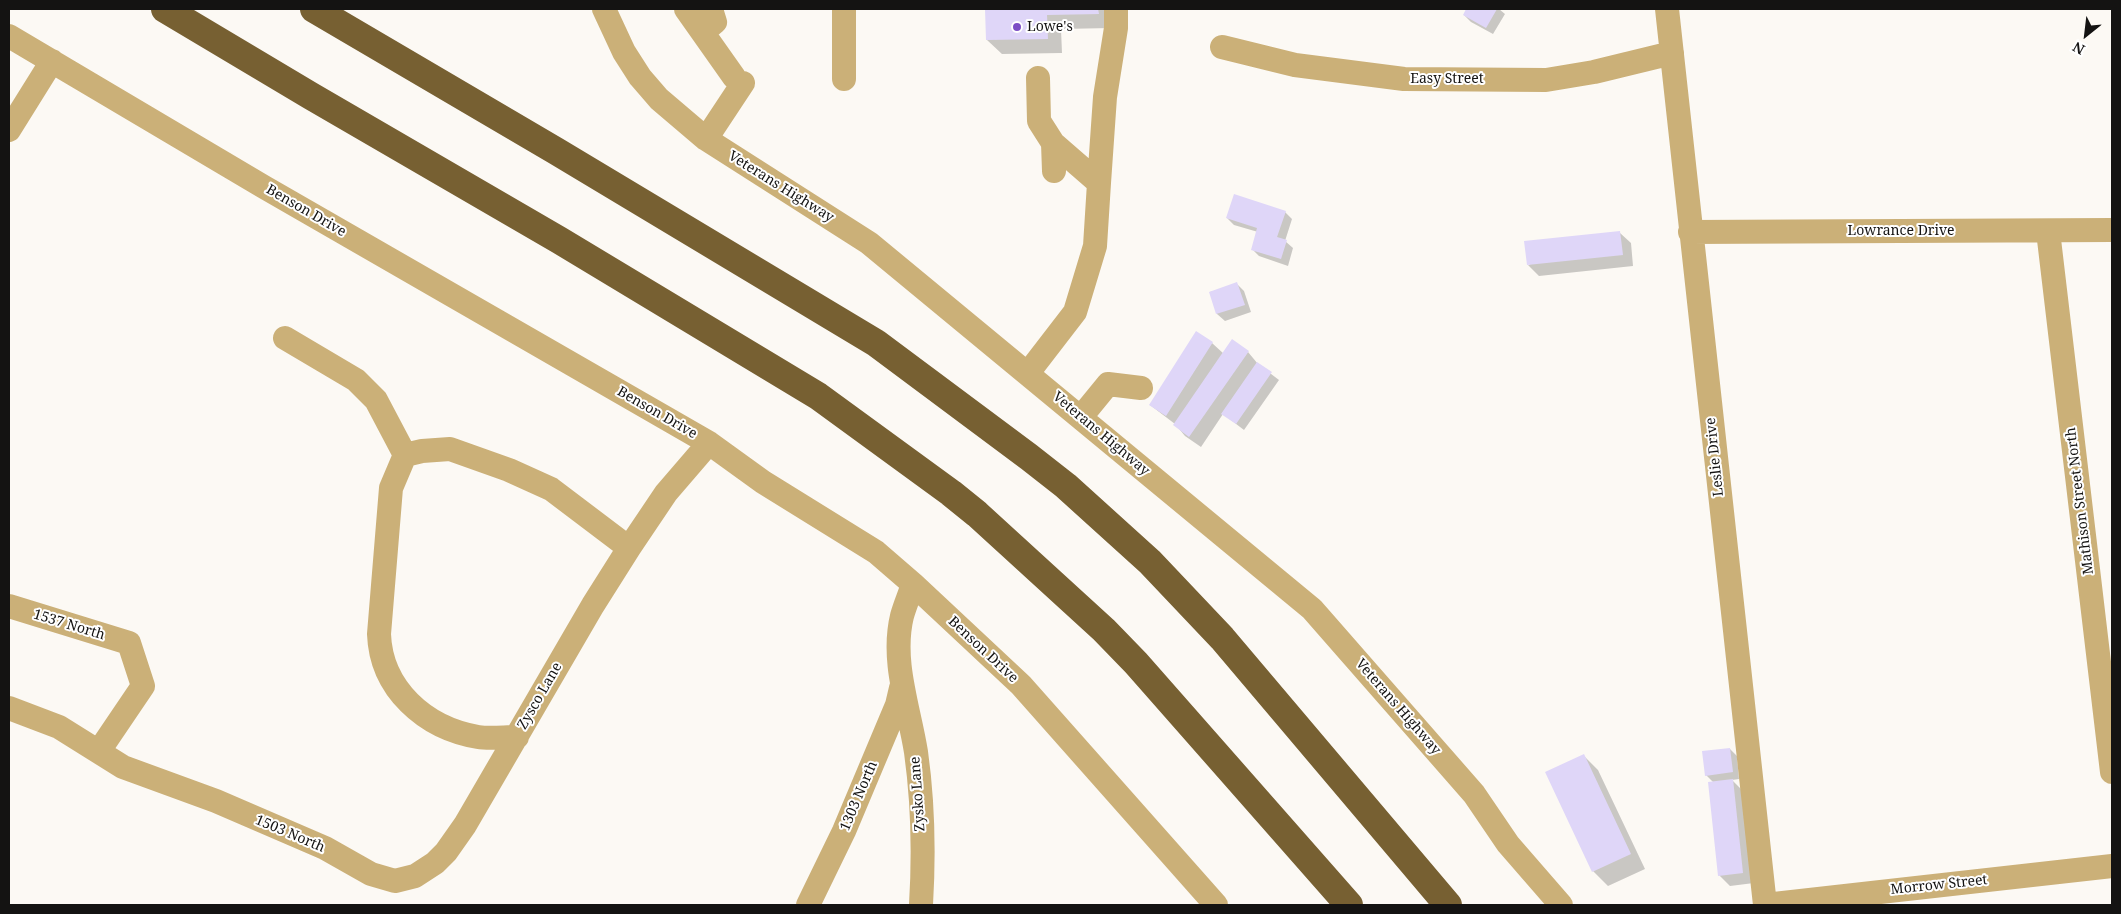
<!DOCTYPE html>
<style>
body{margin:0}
#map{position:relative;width:2121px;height:914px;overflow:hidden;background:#fcf9f4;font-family:"Noto Serif",serif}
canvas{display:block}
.frame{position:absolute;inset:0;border:10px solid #141312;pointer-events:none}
.north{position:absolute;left:2061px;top:10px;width:50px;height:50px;-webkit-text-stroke:4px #fff;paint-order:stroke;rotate:209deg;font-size:14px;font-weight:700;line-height:20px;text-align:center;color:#141312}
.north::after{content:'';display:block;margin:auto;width:18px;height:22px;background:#141312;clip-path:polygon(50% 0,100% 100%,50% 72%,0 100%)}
</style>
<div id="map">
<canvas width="2121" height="914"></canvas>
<div class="frame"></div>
<div class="north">N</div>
</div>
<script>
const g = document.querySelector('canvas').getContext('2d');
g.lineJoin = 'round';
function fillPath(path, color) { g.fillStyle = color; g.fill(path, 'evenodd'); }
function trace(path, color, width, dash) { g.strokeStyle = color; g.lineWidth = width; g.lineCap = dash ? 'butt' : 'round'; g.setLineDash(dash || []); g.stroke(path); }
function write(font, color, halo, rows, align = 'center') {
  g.font = font + ' "Noto Serif",serif'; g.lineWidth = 4; g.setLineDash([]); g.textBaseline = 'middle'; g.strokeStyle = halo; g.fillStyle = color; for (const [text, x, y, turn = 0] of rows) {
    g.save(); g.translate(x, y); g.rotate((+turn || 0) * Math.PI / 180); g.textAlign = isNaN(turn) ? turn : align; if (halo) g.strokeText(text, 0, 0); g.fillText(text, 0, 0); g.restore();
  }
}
fillPath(new Path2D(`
 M986,9H1112V28L1061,29L1062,53L1002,54L987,40Z
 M1468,9H1499L1505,14L1493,34L1471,22L1464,15Z
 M1285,212L1292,219L1285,241L1293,248L1288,266L1259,256L1252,249L1258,232L1234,225L1227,218Z
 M1620,233L1631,243L1633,266L1539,276L1528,265Z
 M1237,284L1244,291L1251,312L1225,321L1217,314L1210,292Z
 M1212,343L1224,354L1248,352L1258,364L1279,380L1244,430L1223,414L1201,447L1185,436L1175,424L1150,405Z
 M1730,749L1737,756L1739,779L1732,780L1744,792L1754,883L1730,886L1719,875L1714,783L1706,775Z
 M1584,756L1598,770L1645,869L1608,886L1593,871Z`), '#0003');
fillPath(new Path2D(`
 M985,9H1098L1099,14L1047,15L1048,39L986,40Z
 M1466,9H1497L1486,28L1463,15Z
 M1234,194L1286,211L1277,237L1287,240L1281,259L1251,250L1257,228L1226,218Z
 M1620,231L1623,255L1527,265L1524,241Z
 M1237,282L1245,305L1216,314L1209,292Z
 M1196,331L1213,342L1166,416L1149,405Z
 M1232,339L1249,351L1189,437L1173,425Z
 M1257,362L1272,372L1236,424L1221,414Z
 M1730,748L1733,772L1705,776L1702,751Z
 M1584,754L1631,854L1592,872L1545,772Z
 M1733,779L1743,873L1718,876L1708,782Z`), '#dfd6f8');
trace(new Path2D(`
 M604,9L624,52L640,77L659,99L706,139L869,243L1312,609L1474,794L1508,844L1561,905
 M686,9L734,77
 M844,9V79
 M1667,9L1765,905
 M703,32L715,22L711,9
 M9,36L264,187L709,443L763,482L876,552L913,584L1021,685L1216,905
 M1222,47L1295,65L1404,79L1546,80L1594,72L1672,53
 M1038,78L1039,121L1053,143L1099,183L1105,97L1116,28V9
 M9,130L52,61
 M706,139L743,83
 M1053,143L1054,171
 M2048,231L2112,772
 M1690,232L2112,230
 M285,338L356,380L376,400L405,455
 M1028,373L1075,312L1095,246L1099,183
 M1081,417L1108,384L1141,388
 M405,455L391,488L379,634C381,689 425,728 478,737C490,739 504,737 517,737
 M405,455L422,451L450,449L509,470L551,489L629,548
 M913,584C910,594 905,605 902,616C891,661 909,708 916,752C923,802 924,855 921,905
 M9,606L129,643L143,686L99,751
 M9,708L59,727L123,767L216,801L325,848L371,874L395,881L415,876L435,863L446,852L465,825L593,605L629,548L666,493L709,443
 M808,905L844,831L897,705L901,688
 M1765,905L2112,866`), '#cbb078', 24);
trace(new Path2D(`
 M165,9L311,96L559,240L818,396L951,493L977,514L1104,630L1136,663L1349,905
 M314,9L556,151L876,343L1029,457L1066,486L1150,562L1222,638L1448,905`), '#776032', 28);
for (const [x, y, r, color] of [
 [1017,27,5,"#7c4dc5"]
]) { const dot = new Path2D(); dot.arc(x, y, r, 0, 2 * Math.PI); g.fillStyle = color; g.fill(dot); trace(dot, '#fff', 2); }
write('14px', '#141312', '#fff', [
 ["Lowe's",1027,27]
], 'left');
write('14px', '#141312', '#fff', [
 ["Easy Street",1447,79],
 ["Veterans Highway",781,187,32],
 ["Benson Drive",306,211,30],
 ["Lowrance Drive",1901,231],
 ["Benson Drive",657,413,30],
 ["Veterans Highway",1101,434,40],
 ["Leslie Drive",1715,457,-96],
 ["Mathison Street North",2080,501,-97],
 ["1537 North",69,625,17],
 ["Benson Drive",983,650,43],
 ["Zysco Lane",540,696,-60],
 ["Veterans Highway",1398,707,49],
 ["Zysko Lane",918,794,-94],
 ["1303 North",859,796,-67],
 ["1503 North",290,834,23],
 ["Morrow Street",1939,885,-6]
]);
</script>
